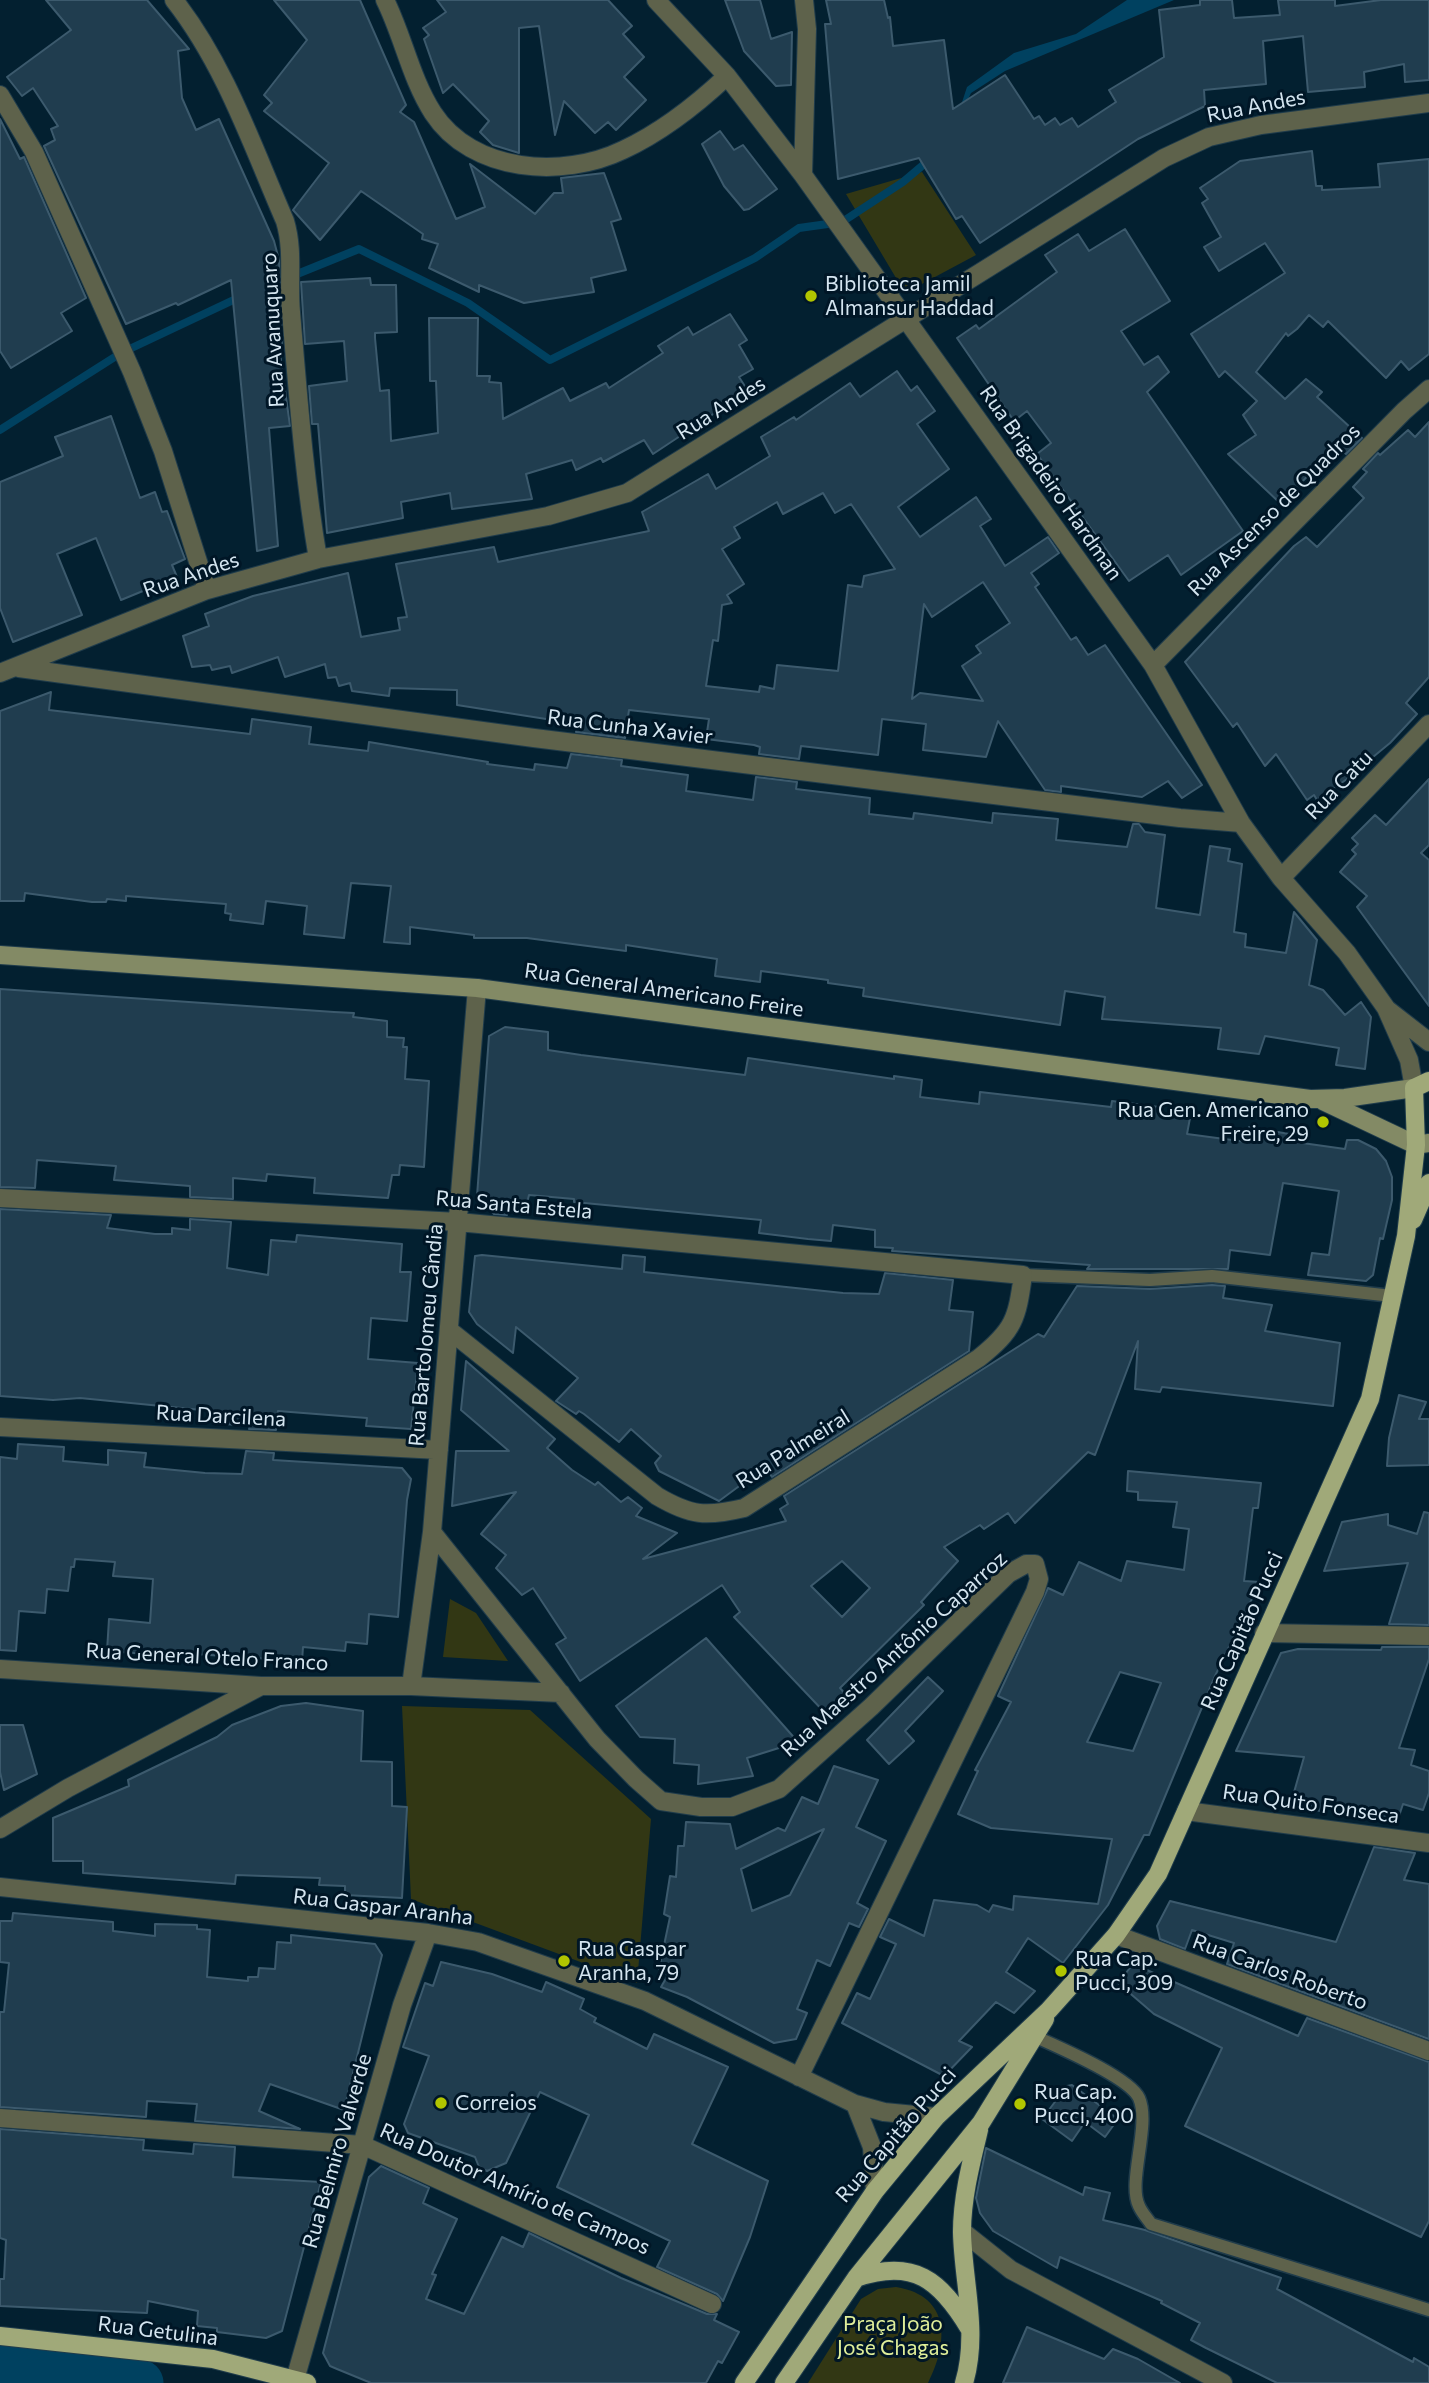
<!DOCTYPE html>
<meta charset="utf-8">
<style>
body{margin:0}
canvas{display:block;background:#032030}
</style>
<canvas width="1429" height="2383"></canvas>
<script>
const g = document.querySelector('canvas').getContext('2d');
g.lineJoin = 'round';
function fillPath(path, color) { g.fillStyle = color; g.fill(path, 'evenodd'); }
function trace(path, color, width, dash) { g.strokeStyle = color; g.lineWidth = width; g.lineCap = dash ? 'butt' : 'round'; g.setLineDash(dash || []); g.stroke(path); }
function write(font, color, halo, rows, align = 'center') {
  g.font = font + ' Commissioner,sans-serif'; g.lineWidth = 6; g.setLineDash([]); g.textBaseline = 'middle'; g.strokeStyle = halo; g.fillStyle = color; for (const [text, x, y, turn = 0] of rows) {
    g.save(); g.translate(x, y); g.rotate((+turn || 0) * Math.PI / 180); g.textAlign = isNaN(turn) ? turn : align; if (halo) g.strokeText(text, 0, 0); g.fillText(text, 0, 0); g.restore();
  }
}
fillPath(new Path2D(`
 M922,172L976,255L905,293L846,194Z
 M450,1599L476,1613L508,1661L443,1657Z
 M402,1706L530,1710L651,1819L637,1983L411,1899Z
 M896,2287C952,2296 948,2344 928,2383H808L861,2299L878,2289Z`), '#323714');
fillPath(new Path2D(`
 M1127,0H1174L1005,71L971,93L952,133L967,87L1014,53L1076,34Z`), '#004160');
trace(new Path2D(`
 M270,285L359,249L468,303L550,360L755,258L799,228L842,222L903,182L929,160
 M0,430L121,353L242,296`), '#004160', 8);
trace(new Path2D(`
 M0,2366L78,2373L140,2383`), '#004160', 47);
const building = new Path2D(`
 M46,0H147L189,49L178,51L182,98L196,130L219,119L274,241L279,260L282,346H279L290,426L269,428L278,546L257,551L231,280L178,305L176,303L126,324L44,146L55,140L51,129L58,126L33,88L22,96L7,77L71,30Z
 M274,0H360L406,105L400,112L414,122L456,219L485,207L470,164L535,214L554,193H563L561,178L604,173L621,219L611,222L626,270L591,278L594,292L524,303L479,285V292L429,268L438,244L422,239L423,234L361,191L320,240L293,210L329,163L264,111L272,103L264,95L307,40Z
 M437,0H608L632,26L623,34L644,57L624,77L646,100L616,130L608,122L595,133L564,101L555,135L539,26L519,28V153L493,145L480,132L489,121L453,84L443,93L424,39L429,35L423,28L446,12Z
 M725,0H760L771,39L792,32L791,85L776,86L744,51Z
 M826,0H884L888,18L890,17L893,46L944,40L953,109L1005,75L1034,119L1039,116L1045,125L1055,118L1060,125L1072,118L1078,127L1116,102L1109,90L1164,57L1159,10L1200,5V0H1232L1234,18L1280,15L1278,0H1335V6L1381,0H1429V80L1405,82L1404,64L1364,72L1365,87L1308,92L1303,36L1263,41L1266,84L1204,90L1205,106L1138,139L980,243L962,216L956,219L919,158L838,179L825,24H831Z
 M0,119L20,159L24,157L86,298L61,313L72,331L11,368L0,351Z
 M720,131L734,150L743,145L777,189L749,209L744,210L724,186L702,144Z
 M1312,151L1316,186H1322V190L1380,187L1378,164L1429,159V354L1409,370L1401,361L1386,378L1328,321L1323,327L1309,315L1297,329L1288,336L1286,333L1256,372L1285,399L1306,379L1322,392L1317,397L1362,438L1346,454L1336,446L1281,504L1228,454L1256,435L1243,415L1257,401L1225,371L1219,377L1191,334L1285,273L1265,243L1219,271L1204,247L1221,237L1202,203L1208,199L1200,188L1240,161Z
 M1125,229L1170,301L1121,331L1144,365L1158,356L1169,372L1147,392L1243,531L1181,575L1168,555L1129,581L1037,454L1051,443L1027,411L1014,421L957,338L976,325L979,329L1057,272L1045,255L1078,234L1089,251Z
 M370,278L371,285H396L397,332L375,333V338L380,391L389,390L391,441L438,433L436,381H430L429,318H478L477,376H490L489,382L501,383L503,419L563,388L570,401L606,383L609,388L663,353L658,346L688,327L693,335L730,314L747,340L739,345L753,369L739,377L748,391L653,454L644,440L603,462L601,458L576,470L572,460L526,474L532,499L452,509L450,493L401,502L403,518L327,533L318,424H312L309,386L347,381L344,341L305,344L301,282Z
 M897,371L911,391L917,386L935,411L917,424L949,469L898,507L920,537L976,497L991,519L980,526L1005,566L1048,537L1059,553L1031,573L1039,584L1035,587L1071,640L1076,637L1088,655L1105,645L1202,785L1182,798L1168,781L1142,797L1061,786V792L1045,790L998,721L986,757L923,750L926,724L882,719L878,755L801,746L799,759L759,754L760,747L754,745L706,739L709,719L629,710L625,738L576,732L578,724L457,705V690L390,688L389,696L352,691L350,683L339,686L336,677L328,678L325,664L285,677L278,657L232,673L230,666L212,670L210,665L192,667L183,636L209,626L205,614L253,596L348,573L361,637L400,630L398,618L407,617L396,564L494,547L498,562L649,531L642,512L708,474L716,489L770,456L761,437L794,417L796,420L850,383L860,397ZM823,493L835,513L851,504L895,569L864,576L862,587L848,585L838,671L777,665L774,689L760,686L759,692L706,686L713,640L718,641L722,605L732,603L727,595L744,584L722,549L740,538L734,527L777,502L783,514ZM983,582L1010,623L976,646L981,653L962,666L983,701L920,693L912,699L924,604L932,617Z
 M111,416L140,498L155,492L162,512L167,511L185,559L172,565L177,577L121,600L96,538L57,554L82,615L13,642L0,608V482L63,456L55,437Z
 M1429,422V677L1406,703L1417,714L1390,743L1373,757L1366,751L1347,779L1317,800L1314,795L1307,800L1276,754L1265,766L1237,723L1233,727L1185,662L1294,546L1306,537L1317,547L1364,498L1353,487L1367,472L1363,469L1378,453L1380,455L1408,430L1415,437Z
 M51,692L49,710L250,734L252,719L311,727L309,744L368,751L369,742L488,762L487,764L534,770L535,764L567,768L571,754L622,760L621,766L688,775L686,791L753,800L756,777L797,782L796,789L870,798L869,814L913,819L914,813L992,823L993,813L1058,819L1056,840L1127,847L1133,824H1139L1145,832L1165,835L1156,908L1200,915L1210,846L1230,849L1228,861L1242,864L1234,932L1246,934L1245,947L1286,953L1294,912L1317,940L1309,985L1323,990L1345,1015L1361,1002L1371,1017L1365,1069L1336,1065L1339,1048L1265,1036L1259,1054L1218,1049L1221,1028L1102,1019L1105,997L1065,991L1060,1025L863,996L864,988L828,983V980L761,971L760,982L715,976L717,959L626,945V951L527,938H474V935L410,927V944L384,942L391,886L351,883L344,938L304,934L307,906L266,901L263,924L230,920L231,914L225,913L226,904L126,896V901L107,899L106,902H92L25,893L24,901H0V711Z
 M1429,779V845L1421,853L1429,860V1006L1357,907L1367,896L1340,872L1356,854L1352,850L1358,844L1352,838L1375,815L1386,825Z
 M0,989L334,1012L354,1013L353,1017L387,1021V1037L404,1038L403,1047H407L405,1079L429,1081L424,1167L400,1165L399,1175H392L388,1198L314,1193L315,1178L267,1174L266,1181L233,1178V1199L190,1197V1186L114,1180L116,1166L37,1160L35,1188L0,1187Z
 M505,1027L548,1032V1050L581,1055L745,1075L748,1058L894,1079V1076L922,1080L920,1097L979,1104L980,1092L1111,1107L1112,1101L1159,1107L1158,1113L1190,1118L1187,1134L1247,1142L1249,1127L1289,1134L1288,1141L1345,1149L1347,1140H1358L1376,1149L1386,1161L1392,1177V1200L1383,1239L1380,1238L1373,1275L1366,1281L1308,1275L1312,1253L1329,1255L1339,1191L1283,1183L1270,1255L1230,1250L1228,1269H1087L1090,1265L892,1251L893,1248L875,1247V1230L833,1225L831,1241L808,1239L759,1233L761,1220L574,1202V1199L529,1195L525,1211L507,1210V1215L494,1214L477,1196L489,1036Z
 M0,1209L111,1215L107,1228L155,1234H172V1228L190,1230V1219L231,1222L227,1268L268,1275L271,1240L296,1242L297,1235L402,1244L400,1272H411L407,1321L371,1318L368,1359L418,1363L411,1429L366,1426L367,1418L278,1411L276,1430L249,1429L250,1426L212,1423V1411L80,1398L53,1400L0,1396Z
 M482,1255L622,1269L623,1255L645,1257L644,1272L843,1293L879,1294L885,1273L953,1280L949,1310L973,1312L969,1351L772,1477L765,1467L719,1501L659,1471L655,1463L661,1456L631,1429L619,1442L584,1414L579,1411L576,1414L556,1401L578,1378L516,1327L513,1353L477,1324L469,1312L475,1256Z
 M1212,1285L1225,1286L1223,1298L1272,1305L1265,1331L1340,1343L1333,1406L1162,1387L1160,1392L1135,1389L1138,1341L1095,1455L1088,1452L1015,1523L1008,1513L984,1529L980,1525L944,1547L958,1561L921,1602L924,1605L840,1688L846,1695L828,1716L734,1617L740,1612L722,1585L580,1681L556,1644L566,1638L533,1588L522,1595L496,1568L506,1555L481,1534L516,1492L452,1506L456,1451H509L461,1410L466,1361L555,1439L547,1448L572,1470L595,1485L598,1482L621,1502L628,1497L642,1508L636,1516L677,1533L643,1559L786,1521L780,1509L788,1504L784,1496L1038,1334L1044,1337L1077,1286L1150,1289ZM842,1561L870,1588L842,1617L811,1586Z
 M1399,1395L1426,1402L1419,1419H1429V1465L1387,1466L1389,1438Z
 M18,1444L64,1447L63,1461L108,1465V1450L146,1453L144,1467L205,1473L242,1474L246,1451L274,1453L273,1460L402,1468L411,1479L407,1500L398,1617L369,1614L367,1644L346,1642L345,1651L303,1647L302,1661L147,1651V1654L107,1651L109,1619L150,1623L153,1579L113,1576L115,1562L75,1559L74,1567H71L68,1591L47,1589L45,1613L19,1611L16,1651L0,1650V1457L17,1459Z
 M1128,1471L1261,1483L1258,1508H1253L1244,1581L1260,1582L1215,1676L1149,1835H1144L1108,1905L1063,1963L1028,1938L1006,1972L1035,1991L1014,2013L996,2002L959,2041L972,2047L944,2076L842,2023L857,1993L870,1999L896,1944L880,1937L889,1919L924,1936L934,1900L977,1905L989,1912L993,1905L1013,1910L1014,1896L1098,1904L1112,1839L991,1828L958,1814L978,1771L975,1770L1011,1702L998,1696L1048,1588L1063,1595L1079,1562L1121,1581L1127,1561L1184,1570L1189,1529L1173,1527L1177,1502L1138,1500V1492L1127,1491ZM1120,1672L1161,1683L1133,1751L1087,1742Z
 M1424,1512L1429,1513V1625L1389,1624L1408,1563L1324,1571L1342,1522L1388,1514V1525L1417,1534Z
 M706,1638L798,1742L747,1758L753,1776L698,1784L699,1765L674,1763L675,1739L640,1737L616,1706Z
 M1382,1647H1429V1659L1399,1748L1415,1750L1411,1765L1429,1771V1793L1423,1810L1403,1804L1397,1822L1323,1800L1320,1811L1291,1803L1304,1757L1236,1751L1281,1653L1298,1649L1381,1650Z
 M928,1677L943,1691L905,1731L914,1741L889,1764L867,1740Z
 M306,1703L363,1711L361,1761L392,1762V1806L407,1807L402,1898L345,1895V1886L319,1885L320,1878L236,1875L235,1884L83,1873V1861H53V1818L129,1786L128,1780L217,1737L232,1725L281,1706Z
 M0,1725H23L37,1774L4,1790L0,1772Z
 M834,1766L878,1780L856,1827L886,1841L857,1903L868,1909L859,1927L849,1923L830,1966L817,1960L797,2009L807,2013L796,2039L774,2043L687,1997L661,1987L668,1975L659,1969L670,1917L664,1914L670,1876L676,1877L678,1846H684L686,1822L730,1824L736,1849L778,1828L785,1831L802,1797L818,1804ZM824,1829L790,1895L752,1911L741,1869Z
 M1374,1847L1415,1853L1404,1880L1429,1884V2039L1227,1964L1234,1943L1192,1930L1185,1949L1160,1939L1157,1926L1170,1901L1336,1942Z
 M13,1913L113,1922V1931L155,1936V1924L197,1925V1929L210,1930L207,1977L248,1981V1977H258L259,1968L275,1969L277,1942L291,1943V1935L375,1944L382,1955L344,2110L270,2084L259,2111L300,2129L195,2121L197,2104L147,2101L146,2117L0,2107V2012H4L9,1963L0,1962V1921H12Z
 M441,1962L492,1974L542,1992L546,1982L584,1999L580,2009L596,2018L594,2022L647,2049L654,2034L728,2067L692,2144L768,2181L750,2237L723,2301L717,2294L657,2267L670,2241L557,2187L589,2115L540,2092L506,2163L487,2171L479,2167L475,2157L408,2133L404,2124L429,2056L403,2047L425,1983L433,1986Z
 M1133,1964L1298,2036L1307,2018L1429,2062V2221L1421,2237L1185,2126L1222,2048L1154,2014L1118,1983Z
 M1072,2085L1118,2119L1105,2137L1085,2122L1072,2141L1042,2119L1067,2086Z
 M0,2129L144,2140L143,2150L193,2154L194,2144L235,2147L233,2177L321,2182L282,2331L266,2338L217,2332V2328L197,2326L198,2311L148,2301L147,2313L0,2306V2279H4L6,2240L0,2238Z
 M986,2148L1083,2195L1085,2187L1110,2193L1103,2220L1145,2230L1281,2278L1277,2289L1413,2362L1414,2358L1429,2367V2383H1277L1206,2348L1191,2340L1200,2323L1161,2303L1162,2301L1060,2257L1057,2268L993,2231L980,2213L976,2198Z
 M381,2166L429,2188L423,2203L457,2219L432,2274L436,2275L426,2299L464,2314L502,2237L523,2247L529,2233L621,2278L707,2314H717L714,2320L739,2332L722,2363L718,2361L706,2383H371L337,2369L330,2366L323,2353L369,2177Z
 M1027,2327L1104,2359L1113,2349L1138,2359L1180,2383H1003Z`);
fillPath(building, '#203d4f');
trace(building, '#3c5a6d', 2);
const lane = new Path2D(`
 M1023,1275L1150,1280L1212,1276L1392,1296
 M1036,2037C1058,2047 1129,2077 1139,2098C1151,2125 1127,2182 1139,2206C1142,2213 1147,2218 1151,2224L1429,2310`);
const street = new Path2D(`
 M174,0C225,65 252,145 285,221C294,251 288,280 291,312C298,394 304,477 318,559
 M385,0C403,36 411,79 433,113C472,173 563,179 623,150C662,132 695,106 727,76
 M656,0L727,76L803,175L1153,665L1241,823L1281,878L1347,953L1386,1008L1409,1060L1414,1088
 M0,95L34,152L132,372L163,451L207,590
 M803,175L807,29L804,0
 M1153,665L1404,411L1429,389
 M19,668L534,738L1180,818L1241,823
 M0,673L207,590L318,559L548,516L627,493L1164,158L1209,137L1261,125L1429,103
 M1281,878L1429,724
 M1388,1010L1429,1042
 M0,1198L458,1222L1023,1275C1017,1319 1014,1330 979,1358L744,1508C706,1517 691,1516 657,1496L449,1330
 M0,1427L439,1450
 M432,1532L597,1739L636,1779L661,1801L701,1807H732L779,1789L871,1707L1008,1574L1026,1564H1035L1039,1579L1035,1592L799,2077
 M1264,1633L1429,1636
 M0,1669L261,1686H411L561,1693
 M411,1686L432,1532L477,988
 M1186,1811L1429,1843
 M0,1829L68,1788L261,1686
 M0,1887L428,1933L478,1942L645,2001L855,2104L884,2112L936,2117
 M1116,1935L1429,2051
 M855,2104L872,2147L875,2191
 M0,2118L362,2145L712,2304
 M962,2231L1011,2270L1223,2383
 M294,2383L402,2005L428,1933`);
const secondary = new Path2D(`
 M0,955L477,988L1310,1099L1345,1098L1414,1088
 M1323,1101L1416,1145L1429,1143`);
const primary = new Path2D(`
 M1413,1220L1429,1183
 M856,2278C914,2258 940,2280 969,2328
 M0,2336L213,2359L307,2383
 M744,2383L875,2191L936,2117L1049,2010L1116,1935L1158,1874L1370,1399L1406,1236L1416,1145L1414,1088L1429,1081
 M784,2383L856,2278L981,2123L1045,2019
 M964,2383C979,2333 963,2282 962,2232C962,2198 971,2163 979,2130`);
trace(lane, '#203c4b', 15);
trace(street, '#203c4b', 20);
trace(secondary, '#203c4b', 20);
trace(primary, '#203c4b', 20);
trace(lane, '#5e624b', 12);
trace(street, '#5e624b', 18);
trace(secondary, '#838a65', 18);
trace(primary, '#a0a979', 18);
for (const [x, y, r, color] of [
 [811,296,7,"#b1c500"],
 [1323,1122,7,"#b1c500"],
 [564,1961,7,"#b1c500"],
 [1061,1971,7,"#b1c500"],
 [441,2103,7,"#b1c500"],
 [1020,2104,7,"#b1c500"]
]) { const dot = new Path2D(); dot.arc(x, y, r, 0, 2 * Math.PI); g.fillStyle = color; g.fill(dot); trace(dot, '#001626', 2.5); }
write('21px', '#d4e5f0', '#001626', [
 ["Rua Andes",1256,106,-11],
 ["Rua Avanuquaro",273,330,-93],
 ["Rua Andes",721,408,-32],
 ["Rua Brigadeiro Hardman",1051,483,55],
 ["Rua Ascenso de Quadros",1274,510,-45],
 ["Rua Andes",191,575,-19],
 ["Rua Cunha Xavier",630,727,7],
 ["Rua Catu",1339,785,-46],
 ["Rua General Americano Freire",664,990,8],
 ["Rua Santa Estela",514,1205,5],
 ["Rua Bartolomeu Cândia",426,1335,-85],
 ["Rua Darcilena",221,1416,3],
 ["Rua Palmeiral",793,1449,-32],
 ["Rua Capitão Pucci",1242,1631,-66],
 ["Rua Maestro Antônio Caparroz",894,1654,-42],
 ["Rua General Otelo Franco",207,1657,3],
 ["Rua Quito Fonseca",1311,1804,8],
 ["Rua Gaspar Aranha",383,1907,7],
 ["Rua Carlos Roberto",1280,1972,20],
 ["Rua Capitão Pucci",896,2135,-49],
 ["Rua Belmiro Valverde",337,2151,-74],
 ["Rua Doutor Almírio de Campos",515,2189,24],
 ["Rua Getulina",158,2331,7]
]);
write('21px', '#d4e5f0', '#001626', [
 ["Biblioteca Jamil",825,284],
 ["Almansur Haddad",825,308],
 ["Rua Gen. Americano",1309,1110,"right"],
 ["Freire, 29",1309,1134,"right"],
 ["Rua Gaspar",578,1949],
 ["Aranha, 79",578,1973],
 ["Rua Cap.",1075,1959],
 ["Pucci, 309",1075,1983],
 ["Rua Cap.",1034,2092],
 ["Pucci, 400",1034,2116],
 ["Correios",455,2103]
], 'left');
write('21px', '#dfee99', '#001626', [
 ["Praça João",893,2324],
 ["José Chagas",893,2348]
]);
</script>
